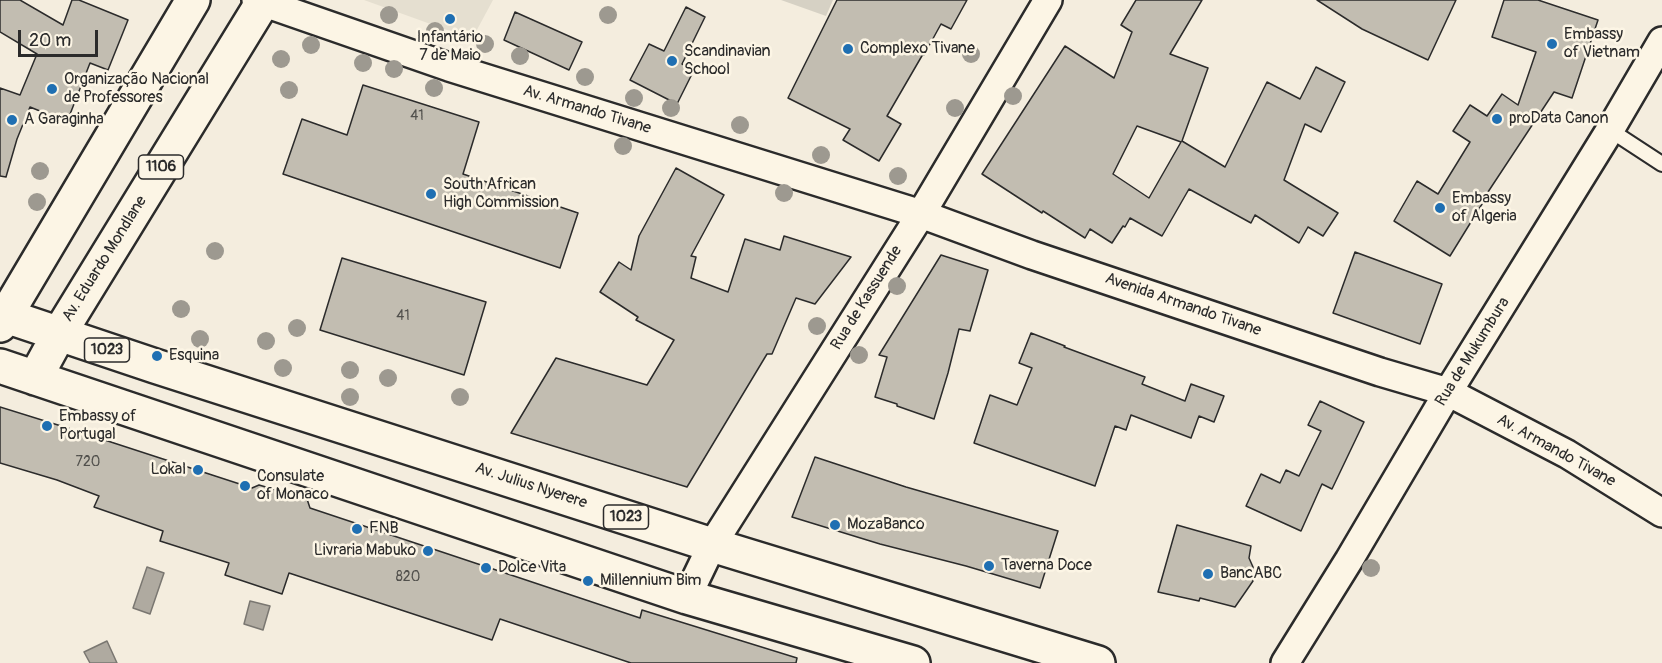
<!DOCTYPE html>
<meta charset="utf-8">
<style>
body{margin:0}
#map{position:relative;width:1662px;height:663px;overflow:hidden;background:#f4edde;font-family:Pangolin,sans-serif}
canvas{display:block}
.scale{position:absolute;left:18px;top:30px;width:80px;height:27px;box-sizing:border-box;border:3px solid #2b2b2b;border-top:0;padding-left:8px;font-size:18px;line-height:21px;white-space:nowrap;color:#2b2b2b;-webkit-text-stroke:4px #fcf5e5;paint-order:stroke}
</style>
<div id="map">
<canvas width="1662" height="663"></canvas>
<div class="scale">20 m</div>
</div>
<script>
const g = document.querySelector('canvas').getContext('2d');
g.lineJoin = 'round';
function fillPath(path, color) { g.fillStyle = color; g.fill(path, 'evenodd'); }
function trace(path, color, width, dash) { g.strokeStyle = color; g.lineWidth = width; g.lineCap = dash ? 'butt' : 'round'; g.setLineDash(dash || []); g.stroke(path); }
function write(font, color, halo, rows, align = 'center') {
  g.font = font + ' Pangolin,sans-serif'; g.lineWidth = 5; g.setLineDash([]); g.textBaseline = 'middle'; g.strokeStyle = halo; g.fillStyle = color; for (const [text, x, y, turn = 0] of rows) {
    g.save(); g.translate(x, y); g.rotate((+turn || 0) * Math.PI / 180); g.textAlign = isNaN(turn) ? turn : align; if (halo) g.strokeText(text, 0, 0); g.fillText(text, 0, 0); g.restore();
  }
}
fillPath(new Path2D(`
 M364,0H493L472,39Z`), '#e5dfd0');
fillPath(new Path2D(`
 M781,0H833L826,16Z`), '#d6d1c4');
const water = new Path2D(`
 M147,567L164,573L150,614L133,608Z
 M250,601L270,606L263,630L244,624Z
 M107,641L117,663H90L84,652Z`);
fillPath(water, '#afaaa0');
trace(water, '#7a7771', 1.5);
const building = new Path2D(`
 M0,0H20L63,25L72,0H79L128,20L108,70L90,63L67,122L30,107L17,139L6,177L0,176V88L20,95L37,54L0,32Z
 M837,0H967L951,29L941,24L924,55L923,54L887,116L901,124L879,161L843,140L850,129L788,98Z
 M1136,0H1202L1170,54L1208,68L1182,141L1225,167L1267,82L1300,99L1316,67L1345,82L1321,132L1305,124L1284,180L1338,213L1323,236L1308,227L1299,243L1255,215L1251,223L1189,189L1162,236L1130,218L1125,227L1123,226L1112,243L1090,229L1085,238L1043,211L1042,213L982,174L1065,46L1114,78L1132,32L1121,25ZM1137,126L1181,142L1149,198L1113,174Z
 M1317,0H1456L1428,60L1362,29Z
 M1504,0H1538L1598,20L1572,98L1554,92L1486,195L1487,196L1450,256L1394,221L1417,181L1438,194L1470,142L1453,131L1470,105L1487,116L1502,94L1518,105L1536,52L1492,37Z
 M686,7L705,17L682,64L694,70L677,104L630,80L649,44L664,51Z
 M515,12L582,42L569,70L504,40Z
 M363,85L479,122L463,174L578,213L560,268L283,174L302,119L347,135Z
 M676,168L724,195L691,256L696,257L691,278L728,292L745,239L780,250L784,236L851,257L815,304L796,298L772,354H767L687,487L511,433L556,358L647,385L674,340L636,320L638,317L600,292L619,262L631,270L639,236Z
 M1355,252L1442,284L1420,344L1333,313Z
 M941,255L988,270L970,331L959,329L948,373L934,419L897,406V404L875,397L887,357L879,355Z
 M342,258L486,302L464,375L320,330Z
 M1031,333L1065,346L1064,347L1145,377L1142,384L1185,401L1191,384L1224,396L1214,422L1199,416L1191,438L1131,415L1126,430L1115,426L1095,486L974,443L990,395L1017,405L1032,368L1019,363Z
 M1320,401L1364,422L1332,489L1322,484L1301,531L1246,506L1261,474L1280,483L1286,470L1299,476L1321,431L1308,425Z
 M0,407L74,430L252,488L259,485L307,499L310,508L640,618L642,610L797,658L796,663H631L500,619L492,640L289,573L282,594L225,575L229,563L160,541L163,531L94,507L99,496L57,480L0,463Z
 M815,457L906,487L1058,531L1040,588L966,566L880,544L792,517Z
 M1177,525L1251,546L1249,558L1253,567V581L1235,607L1200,598L1199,601L1158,592Z`);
fillPath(building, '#c2bdb1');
trace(building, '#2b2b2b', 1.5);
const service = new Path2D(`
 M1610,130L1662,164`);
const minor = new Path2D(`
 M256,0L449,67L921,214L1032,255L1380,372L1448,392L1567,454L1662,513
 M687,597L712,545L921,214L1048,0
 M1285,663L1349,560L1448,392L1610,130L1662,41`);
const primary = new Path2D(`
 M0,314L155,366L712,545L1098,663
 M0,325L193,0
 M0,366L687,597L913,663
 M35,378L59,334L264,0`);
trace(service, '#2b2b2b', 18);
trace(minor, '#2b2b2b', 32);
trace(primary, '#2b2b2b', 38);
trace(service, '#fcf5e5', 14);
trace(minor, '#fcf5e5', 27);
trace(primary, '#fcf5e5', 33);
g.fillStyle = '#9d9990';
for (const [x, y] of [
 [389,15],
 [608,15],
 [435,31],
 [485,44],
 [311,45],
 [971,54],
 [520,56],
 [281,59],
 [363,63],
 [394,69],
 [585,77],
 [434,88],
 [289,90],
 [1013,96],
 [634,98],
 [671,108],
 [955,108],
 [740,125],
 [623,146],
 [821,155],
 [40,171],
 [898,176],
 [784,193],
 [37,202],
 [215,251],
 [897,286],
 [181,309],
 [817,326],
 [297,328],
 [200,339],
 [266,341],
 [859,355],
 [283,368],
 [350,370],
 [388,378],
 [350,397],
 [460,397],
 [1371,568]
]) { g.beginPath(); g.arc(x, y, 9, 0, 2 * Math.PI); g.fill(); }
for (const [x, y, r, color] of [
 [450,19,6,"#1f6fb2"],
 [1552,44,6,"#1f6fb2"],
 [848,49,6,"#1f6fb2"],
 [672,61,6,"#1f6fb2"],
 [52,89,6,"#1f6fb2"],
 [1497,119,6,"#1f6fb2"],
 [12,120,6,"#1f6fb2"],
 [431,194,6,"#1f6fb2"],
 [1440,208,6,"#1f6fb2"],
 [157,356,6,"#1f6fb2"],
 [47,426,6,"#1f6fb2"],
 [198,470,6,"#1f6fb2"],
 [245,486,6,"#1f6fb2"],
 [835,525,6,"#1f6fb2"],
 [357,529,6,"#1f6fb2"],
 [428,551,6,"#1f6fb2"],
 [989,566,6,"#1f6fb2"],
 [486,568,6,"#1f6fb2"],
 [1208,574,6,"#1f6fb2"],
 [588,581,6,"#1f6fb2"]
]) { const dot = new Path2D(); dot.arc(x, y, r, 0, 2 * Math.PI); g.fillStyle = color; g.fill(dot); trace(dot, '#fcf5e5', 2); }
write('14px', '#51504c', null, [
 ["41",417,116],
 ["41",403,316],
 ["720",88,462],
 ["820",408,577]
]);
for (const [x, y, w] of [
 [161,167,45],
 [107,350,45],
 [626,517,45]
]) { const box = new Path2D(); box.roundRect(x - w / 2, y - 12, w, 24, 4.5); g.fillStyle = '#fcf5e5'; g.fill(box); trace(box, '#2b2b2b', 1.5); }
write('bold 15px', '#2b2b2b', null, [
 ["1106",161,167],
 ["1023",107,350],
 ["1023",626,517]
]);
write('16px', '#2b2b2b', '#fcf5e5', [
 ["Embassy",1564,35],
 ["of Vietnam",1564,53],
 ["Infantário",450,38,"center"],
 ["7 de Maio",450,56,"center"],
 ["Complexo Tivane",860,49],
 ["Scandinavian",684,52],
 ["School",684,70],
 ["Organização Nacional",64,80],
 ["de Professores",64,98],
 ["proData Canon",1509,119],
 ["A Garaginha",24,120],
 ["South African",443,185],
 ["High Commission",443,203],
 ["Embassy",1452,199],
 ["of Algeria",1452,217],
 ["Esquina",169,356],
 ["Embassy of",59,417],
 ["Portugal",59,435],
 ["Lokal",186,470,"right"],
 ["Consulate",257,477],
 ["of Monaco",257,495],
 ["MozaBanco",847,525],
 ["FNB",369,529],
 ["Livraria Mabuko",416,551,"right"],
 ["Taverna Doce",1001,566],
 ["Dolce Vita",498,568],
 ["BancABC",1220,574],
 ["Millennium Bim",600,581]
], 'left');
write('16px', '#2b2b2b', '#fcf5e5', [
 ["Av. Armando Tivane",587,110,17],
 ["Av. Eduardo Mondlane",105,259,-58],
 ["Rua de Kassuende",867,298,-58],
 ["Avenida Armando Tivane",1183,305,19],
 ["Rua de Mukumbura",1473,352,-58],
 ["Av. Armando Tivane",1556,451,29],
 ["Av. Julius Nyerere",531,486,18]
]);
</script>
